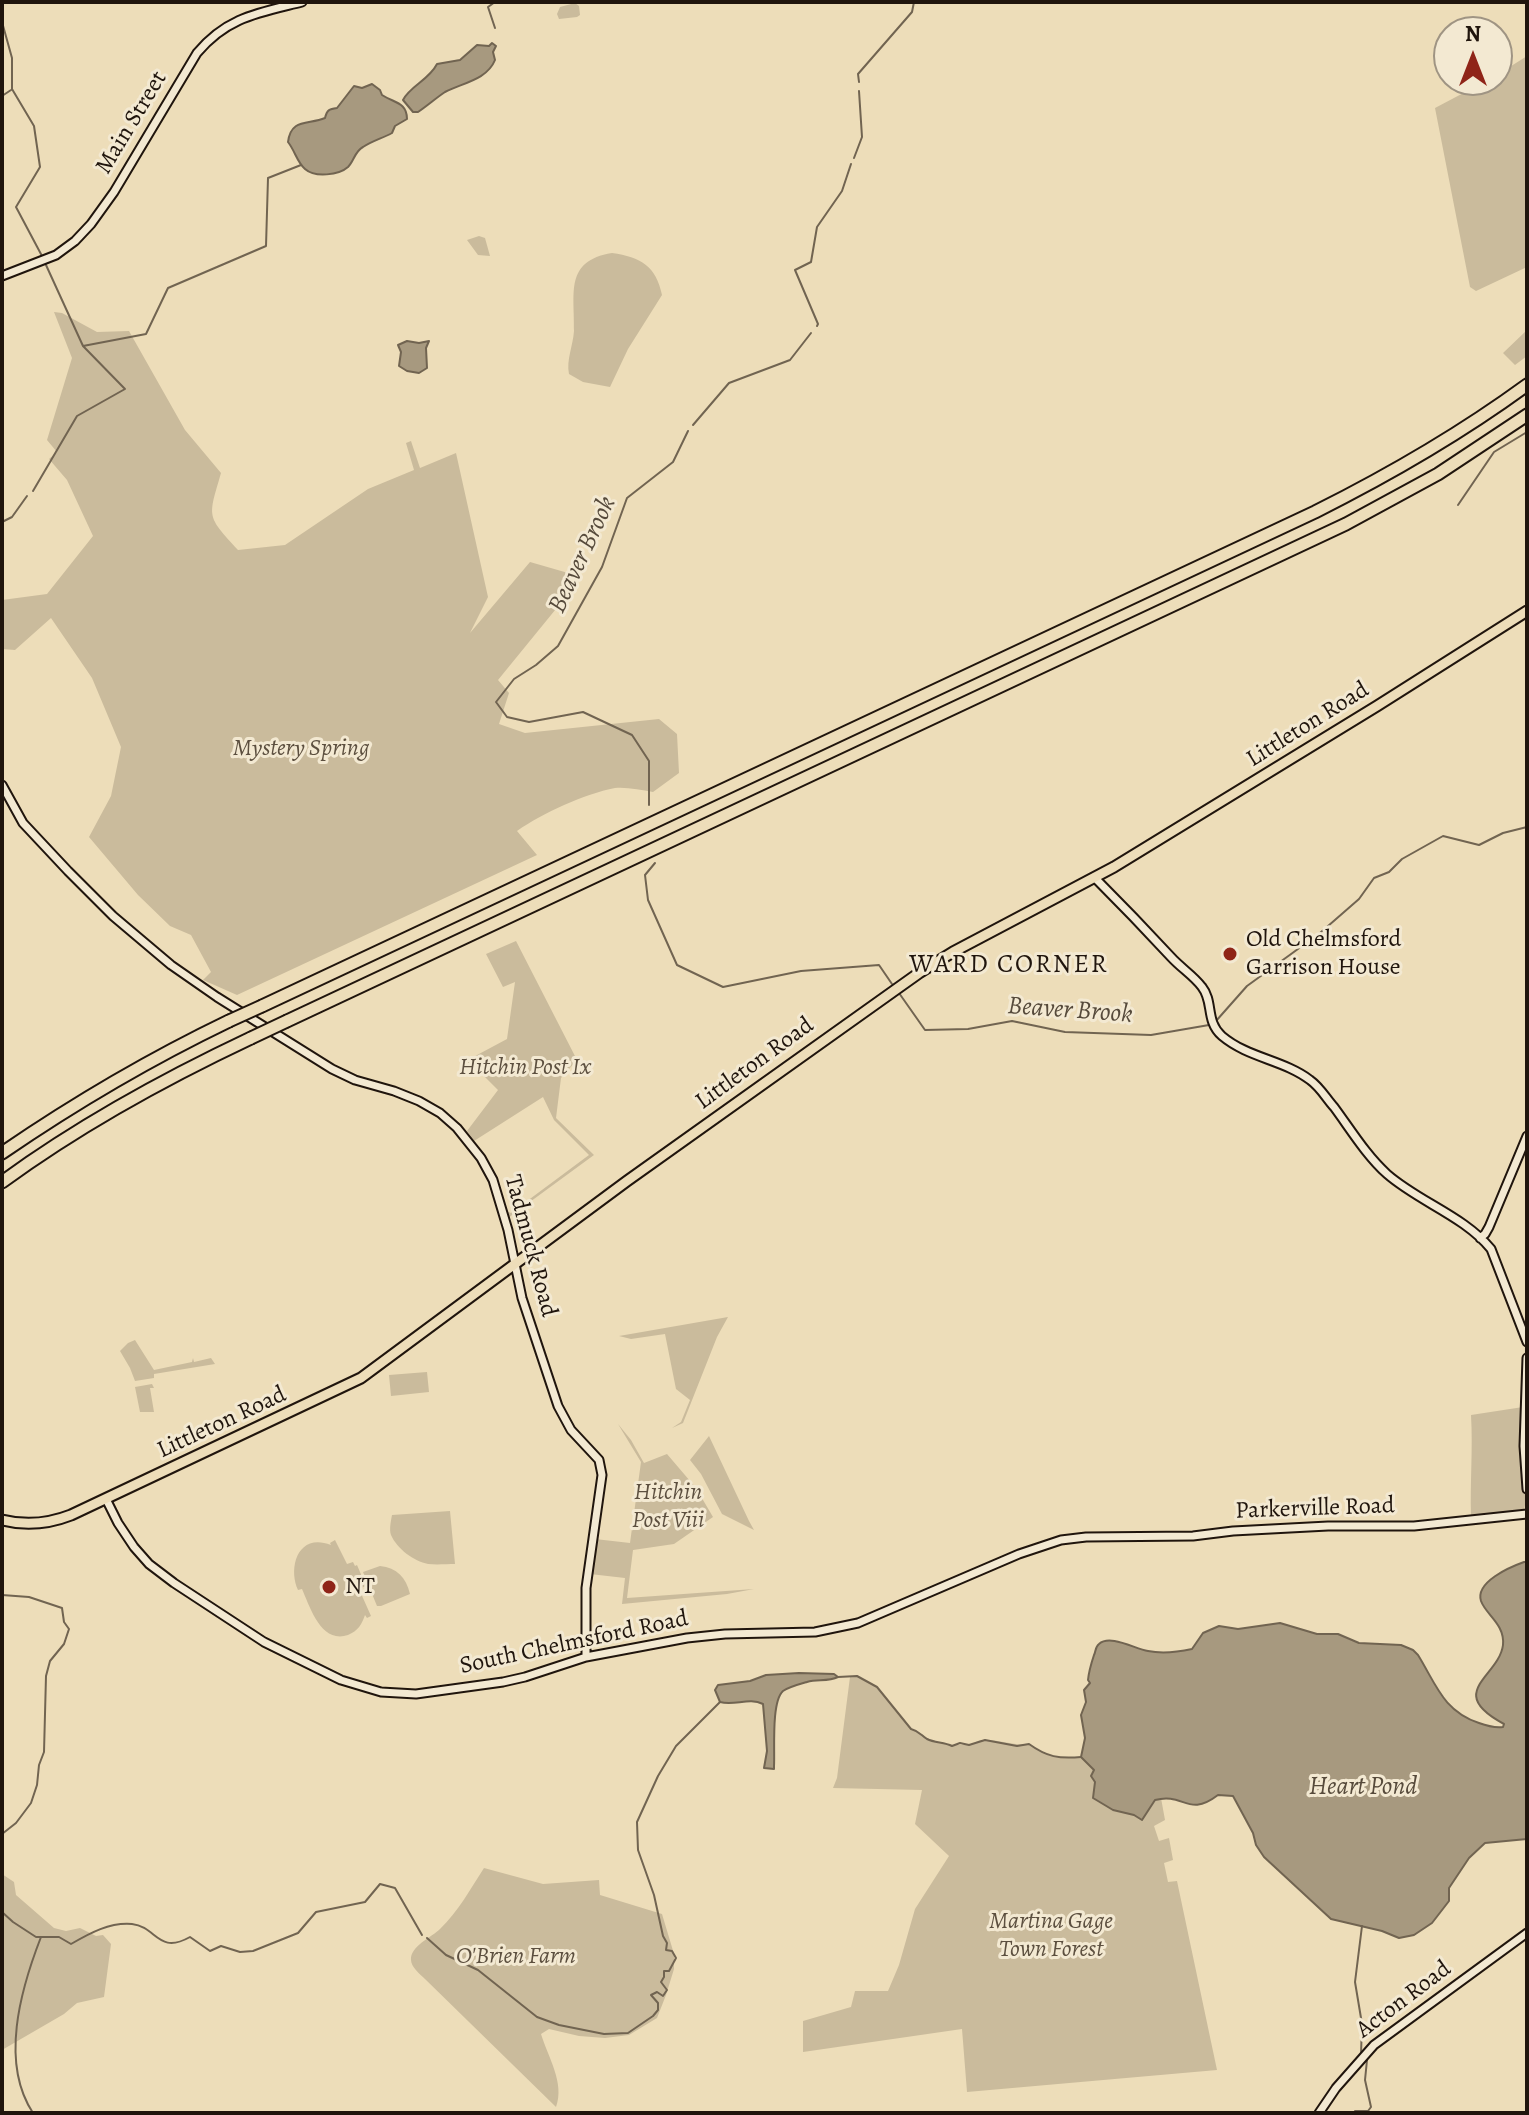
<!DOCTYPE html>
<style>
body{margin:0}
#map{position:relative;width:1529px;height:2115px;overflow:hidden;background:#edddb9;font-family:Alegreya,serif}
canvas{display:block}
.frame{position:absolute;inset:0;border:4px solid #20150d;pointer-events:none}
.north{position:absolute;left:1433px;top:16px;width:80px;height:80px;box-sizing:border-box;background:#f3e9d2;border:2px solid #9f9483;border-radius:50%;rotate:0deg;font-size:22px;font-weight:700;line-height:32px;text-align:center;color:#20150d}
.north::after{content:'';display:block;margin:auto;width:28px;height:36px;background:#8f2418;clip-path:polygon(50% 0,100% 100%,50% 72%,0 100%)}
</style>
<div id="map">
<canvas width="1529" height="2115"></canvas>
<div class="frame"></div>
<div class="north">N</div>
</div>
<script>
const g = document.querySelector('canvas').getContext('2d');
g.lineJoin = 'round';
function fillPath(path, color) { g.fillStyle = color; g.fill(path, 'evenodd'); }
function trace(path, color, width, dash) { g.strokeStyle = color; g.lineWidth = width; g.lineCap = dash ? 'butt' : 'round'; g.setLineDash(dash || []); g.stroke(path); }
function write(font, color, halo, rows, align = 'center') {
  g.font = font + ' Alegreya,serif'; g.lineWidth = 6; g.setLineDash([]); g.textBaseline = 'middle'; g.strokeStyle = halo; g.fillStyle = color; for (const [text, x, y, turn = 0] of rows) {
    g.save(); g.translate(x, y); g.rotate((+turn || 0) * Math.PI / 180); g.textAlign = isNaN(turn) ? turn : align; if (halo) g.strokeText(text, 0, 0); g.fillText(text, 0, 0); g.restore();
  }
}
fillPath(new Path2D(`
 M575,3L579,6L580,15L577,17L559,19L557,14L560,7Z
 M1527,56V267L1476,291L1470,287L1435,108L1488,80H1497V75Z
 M479,236L485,238L490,256L478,255L467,240Z
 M612,253C641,257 656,266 662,295L628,349L610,387L583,382L569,374C566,360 573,346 574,331C575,293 564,261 612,253Z
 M54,312L62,313L97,332L129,331L185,430L221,473C208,518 206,515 238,550L285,545L368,489L414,470L406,443L411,441L420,468L456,453L488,597L470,633L530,562L582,577L498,680L509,693L499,724L525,733L659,719L677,734L679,773L653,792C641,790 627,787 615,788C584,794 543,813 517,831L537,855L237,995L203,980L211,972L191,935L170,926L138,895L89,837L111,796L121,747L92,678L51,618L15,650L2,649V600L47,594L93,536L67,480L49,459L57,452L47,440L72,358Z
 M1527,330V356L1515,365L1503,353Z
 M516,941L577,1060L561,1078L556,1118L594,1155L508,1218L506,1211L511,1213L589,1155L554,1120L543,1097L474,1141L467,1131L498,1090L485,1077L464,1062L507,1039L515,982L503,987L486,954Z
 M728,1317L717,1337L683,1423L672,1428L681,1422L690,1400L676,1389L665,1334L631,1339L619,1336Z
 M135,1340L154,1370L192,1362L193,1358L194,1362L211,1358L215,1364L154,1374V1378L135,1381L130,1368L120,1351L128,1343Z
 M427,1372L429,1392L391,1396L389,1375Z
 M152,1384L154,1388H150L154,1412H140L135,1387Z
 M1523,1407L1522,1455L1526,1500L1524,1510L1471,1516C1470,1482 1473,1449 1471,1415Z
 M618,1424L631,1440L644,1463L667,1454L696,1488L713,1517L674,1544L633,1550L627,1598L754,1589L727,1594L622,1604L625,1578L590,1574L595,1539L630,1543L641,1462Z
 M709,1436L749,1521L754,1530L722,1514L701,1474L690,1460Z
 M450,1511L455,1564C447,1564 437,1565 428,1564C414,1561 397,1549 391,1535C389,1529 391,1521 392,1515Z
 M335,1540L347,1564L353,1562L355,1566L357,1565L366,1586L359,1589L371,1616L367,1618L365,1615C362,1624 358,1631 348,1635C321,1644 310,1607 302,1589L298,1590C288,1569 297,1532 331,1545L330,1543Z
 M380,1566C397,1568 406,1577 410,1594L381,1606H377L363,1572Z
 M857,1676L877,1687L911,1729C922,1732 928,1741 940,1743C950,1745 961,1746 971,1744C979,1742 976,1740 984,1740C999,1739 1013,1746 1029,1744C1047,1757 1059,1759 1081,1757L1094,1770L1091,1774L1092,1778L1095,1782L1093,1798L1113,1810L1134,1815L1142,1820L1155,1800L1161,1798L1165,1820L1154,1826L1159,1841L1169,1838L1173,1860L1164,1863L1168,1882L1177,1881L1217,2070L967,2092L962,2029L803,2052V2021L851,2007L855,1991H888L899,1965L915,1909L949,1856L915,1824L922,1790L833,1788L837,1778L850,1677Z
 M484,1868L543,1884L599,1880L600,1895L662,1914L674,1954V1969L666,1995L657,2018L629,2035L605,2038L579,2036L549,2029L541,2034C548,2057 565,2083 556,2107L425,1979C420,1974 411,1967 411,1960C410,1946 432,1937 440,1929C458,1912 471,1888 484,1868Z
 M2,1874L14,1882L16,1895L54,1928L66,1931L80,1928L96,1936L103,1935L111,1944L104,1997L77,2003L64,2014L2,2050Z`), '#cabb9c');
const water = new Path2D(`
 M492,43L496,46L493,52L495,60C487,80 462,83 445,92C436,98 427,106 418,112H413L403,100C410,86 429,80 437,64L460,60L477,45L489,46Z
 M372,84L380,90L382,95C394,103 407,102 407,119L395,126L392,133C383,138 372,141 363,147C355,151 354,161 348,167C339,175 315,178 305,169C297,162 295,151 288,142C291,118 308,125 325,118C327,110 329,109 337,108L354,86L362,88Z
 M407,341L419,343L429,341L426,348L427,368L419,373L407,371L399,366L401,352L398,345Z
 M1524,1562H1527V1839L1485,1843L1469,1858L1449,1888V1901L1432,1923L1414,1935L1399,1938L1382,1931L1331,1919L1264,1857L1256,1845L1253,1833L1233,1796L1218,1795C1188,1818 1184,1792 1155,1800L1142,1820L1134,1815L1113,1810L1093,1798L1095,1782L1091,1776L1094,1770L1081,1757L1085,1738L1081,1715L1086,1702L1084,1690L1090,1683L1088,1680C1089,1670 1091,1664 1094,1655C1096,1651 1095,1647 1099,1644C1110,1634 1135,1649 1148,1651C1163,1654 1178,1652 1192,1649L1203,1633L1219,1626L1238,1629L1280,1623L1317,1634H1338L1359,1643L1401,1645L1413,1650L1418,1655C1436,1684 1443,1711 1479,1723C1487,1726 1494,1728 1503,1727L1504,1724C1444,1692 1499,1677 1503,1645C1505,1624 1486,1615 1481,1601C1475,1582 1510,1567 1524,1562Z
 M799,1673L834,1674L838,1677C828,1682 818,1679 807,1682C800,1684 789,1687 783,1691C771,1702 775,1750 774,1766V1769L764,1768L767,1751L763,1704C749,1697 735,1706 720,1702L715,1690L718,1685L750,1681L766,1675Z`);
fillPath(water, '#a7997f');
trace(water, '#716451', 2);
trace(new Path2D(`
 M495,2L488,7L495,28
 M2,4L3,2
 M2,22L12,58V89L34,126L40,167L16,207L42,256
 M859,82L858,74L912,12L914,2
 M2,96L11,90
 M854,158L862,137L859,91
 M817,326L818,324L795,270L811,262L817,227L842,191L851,164
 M83,346L146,334L168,288L266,246L268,178L301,165
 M693,425L729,383L790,360L811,333
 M33,491L77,416L125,389L83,346L46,265
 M1458,505L1494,452L1527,432
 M2,522L12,517L27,496
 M649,805V761L632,735L583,712L529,722L507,717L496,702L514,679L536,665L558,646L602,567L627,498L673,462L688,431
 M655,863L645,875L648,900L677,965L723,987L801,971L879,965L892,984
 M899,993L925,1030L968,1029L1012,1021L1065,1032L1151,1035L1209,1025
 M1216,1021L1247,986L1320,933L1359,899L1374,878L1389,872L1402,859L1443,836L1479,845L1503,833L1527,827
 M2,1595L29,1597L62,1608L64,1622L69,1629L64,1644L50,1661L46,1676L44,1752L39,1765L37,1785L31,1803L16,1823L2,1834
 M838,1677L857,1676L877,1687L911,1729C919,1731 921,1735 927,1739C935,1743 944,1742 952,1746L960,1743L969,1745L985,1740L1017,1746L1029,1744C1047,1757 1059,1759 1081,1757
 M2,1912L13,1922L36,1937H59L71,1944C90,1933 110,1922 132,1924C157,1927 158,1955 190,1937L210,1951L221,1946L240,1952L253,1951L298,1933L316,1912L365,1902L380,1884L395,1888L422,1935
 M427,1938L446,1955L478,1970L537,2017L559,2025L604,2034L628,2033L653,2016L658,2010V2003L651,1995L657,1992L663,1996L667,1990L661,1982L664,1977V1971H669L676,1958L672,1951L666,1950L667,1943L663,1936L654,1895L638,1850L637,1822L658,1776L676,1746L720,1702
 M1361,2054L1362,2024L1355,1982L1362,1926
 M33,2113C0,2063 20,1991 41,1937
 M1355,2113V2111H1368L1371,2107L1365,2080L1367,2060`), '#716451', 2);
const secondary = new Path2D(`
 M2,276L56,255L75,241L91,224L114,192L197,53C227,17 258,13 302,2
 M2,785L23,823L68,871L113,916L171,965L217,997L332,1069L355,1080L394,1091L419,1101L440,1113L457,1128L481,1158L493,1180L508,1230L522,1298L558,1406L571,1430L599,1460L602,1475L586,1588V1657
 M1095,878C1121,904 1146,930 1171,957C1181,968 1194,976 1202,987C1214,1002 1205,1021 1222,1036C1248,1058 1284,1060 1310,1080C1320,1087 1326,1098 1334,1107C1351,1130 1366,1155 1387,1174C1419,1202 1464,1216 1491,1249L1527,1342
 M1480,1238L1485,1234L1489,1227L1527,1136
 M1527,1358L1524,1446L1527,1489
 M106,1499L118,1523L134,1547L149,1564L174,1583L264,1642L341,1680L381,1692L416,1694L503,1682L525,1677L586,1657L687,1638L725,1634L815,1632L858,1623L1019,1554L1061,1540L1086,1537L1193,1536L1233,1531L1328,1526H1414L1527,1514
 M1319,2113L1336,2088L1374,2045L1527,1933`);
const primary = new Path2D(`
 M2,1520C26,1526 48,1524 71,1515L361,1378L627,1181L919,973L953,952L1114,867L1377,706L1527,611`);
const highway = new Path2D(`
 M262,1006L1315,512C1389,475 1460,434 1527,385
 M287,1021L1346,524L1438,474L1527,415
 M2,1153C75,1103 150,1059 229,1021
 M2,1182C80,1125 164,1079 251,1038`);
trace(secondary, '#20150d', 11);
trace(primary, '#20150d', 13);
trace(highway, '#20150d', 15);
trace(secondary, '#f3e9d2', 7);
trace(primary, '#edddb9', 9);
trace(highway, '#edddb9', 11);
const highwayBridge = new Path2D(`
 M229,1021L262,1006
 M251,1038L287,1021`);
trace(highwayBridge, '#20150d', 15, []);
trace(highwayBridge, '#edddb9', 11);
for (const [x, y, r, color] of [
 [1230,954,8,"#8f2418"],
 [329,1587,8,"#8f2418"]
]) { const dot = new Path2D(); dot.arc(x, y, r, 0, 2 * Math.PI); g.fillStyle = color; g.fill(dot); trace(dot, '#f3e9d2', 3); }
write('24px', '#20150d', '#f3e9d2', [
 ["Main Street",132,123,-59],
 ["Littleton Road",1308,725,-32],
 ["Littleton Road",755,1064,-36],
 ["Tadmuck Road",530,1246,75],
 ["Littleton Road",222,1423,-25],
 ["Parkerville Road",1315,1509,-2],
 ["South Chelmsford Road",574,1643,-12],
 ["Acton Road",1404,2000,-37]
]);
write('italic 24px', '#5c4f3f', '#f3e9d2', [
 ["Mystery Spring",301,749],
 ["Hitchin Post Ix",525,1068],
 ["Hitchin",668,1493],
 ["Post Viii",668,1521],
 ["Martina Gage",1051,1922],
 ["Town Forest",1051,1950],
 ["O'Brien Farm",516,1957]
]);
write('24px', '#20150d', '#f3e9d2', [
 ["Old Chelmsford",1246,940],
 ["Garrison House",1246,968],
 ["NT",345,1587]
], 'left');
write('italic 26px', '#564a3b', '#f3e9d2', [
 ["Beaver Brook",583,555,-65],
 ["Beaver Brook",1070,1011,4],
 ["Heart Pond",1363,1788]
]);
g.letterSpacing = '2px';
write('26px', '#20150d', '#f3e9d2', [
 ["WARD CORNER",1009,966]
]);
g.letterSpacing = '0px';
</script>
